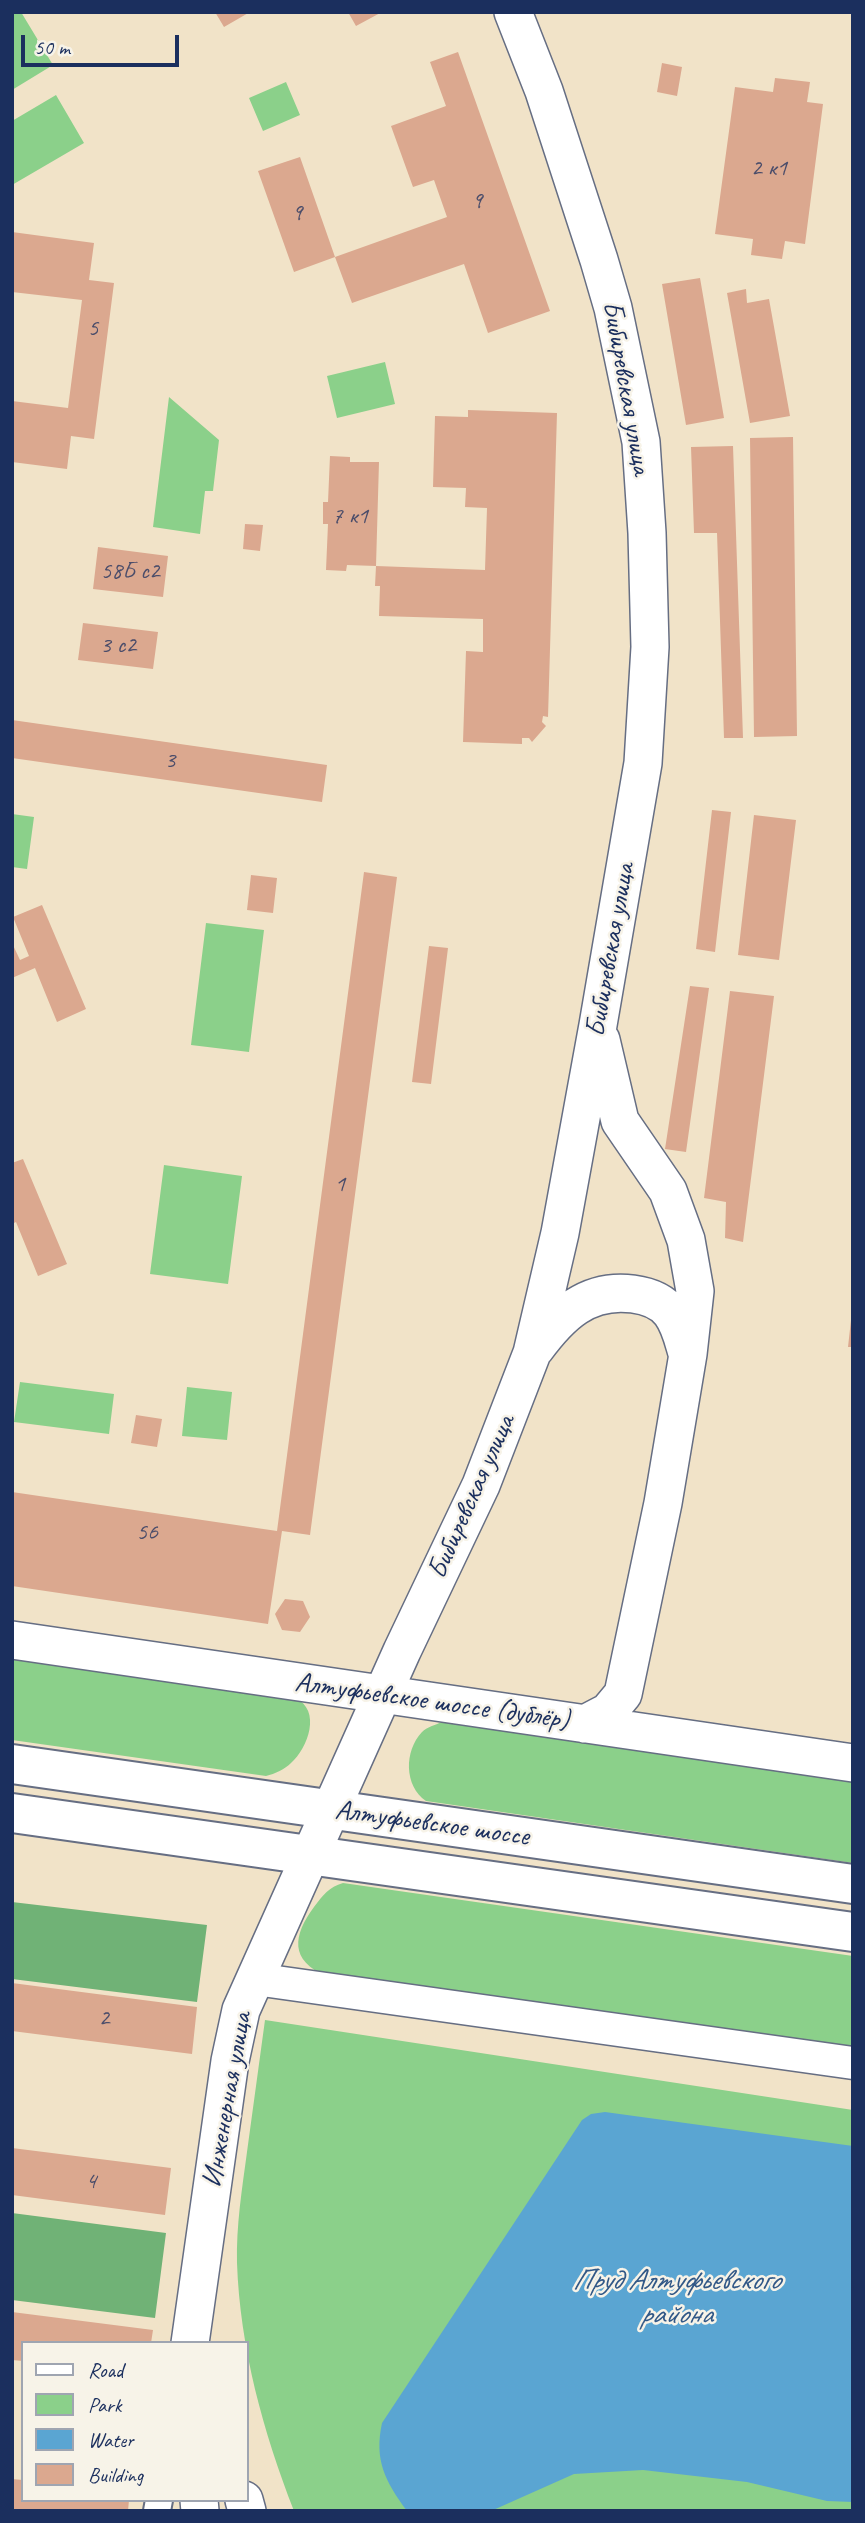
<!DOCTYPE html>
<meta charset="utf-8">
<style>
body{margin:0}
#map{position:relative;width:865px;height:2523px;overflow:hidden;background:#f1e3c8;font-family:Caveat,sans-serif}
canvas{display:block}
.frame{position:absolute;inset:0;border:14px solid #1b2f5e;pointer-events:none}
.legend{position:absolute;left:21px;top:2341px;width:228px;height:161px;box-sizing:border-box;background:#f7f3e8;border:2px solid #9fa5b1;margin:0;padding:9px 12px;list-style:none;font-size:21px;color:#1b2f5e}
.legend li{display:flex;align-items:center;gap:14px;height:35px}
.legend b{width:35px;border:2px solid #9fa5b1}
.scale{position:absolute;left:21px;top:35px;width:158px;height:32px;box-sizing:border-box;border:4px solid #1b2f5e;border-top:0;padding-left:9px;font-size:21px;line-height:24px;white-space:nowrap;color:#1b2f5e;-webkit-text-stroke:5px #f7f3e8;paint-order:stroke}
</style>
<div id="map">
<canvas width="865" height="2523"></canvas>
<div class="frame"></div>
<ul class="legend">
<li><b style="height:9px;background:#fff"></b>Road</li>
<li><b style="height:19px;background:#8bd08a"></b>Park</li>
<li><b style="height:19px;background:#5aa5d2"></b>Water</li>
<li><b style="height:19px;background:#dba88f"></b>Building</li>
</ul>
<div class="scale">50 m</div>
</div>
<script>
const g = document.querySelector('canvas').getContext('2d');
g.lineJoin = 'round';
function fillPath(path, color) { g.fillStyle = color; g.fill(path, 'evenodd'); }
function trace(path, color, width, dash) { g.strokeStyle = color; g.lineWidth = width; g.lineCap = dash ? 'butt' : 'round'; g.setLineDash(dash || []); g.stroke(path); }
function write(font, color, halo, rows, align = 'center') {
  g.font = font + ' Caveat,sans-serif'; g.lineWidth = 5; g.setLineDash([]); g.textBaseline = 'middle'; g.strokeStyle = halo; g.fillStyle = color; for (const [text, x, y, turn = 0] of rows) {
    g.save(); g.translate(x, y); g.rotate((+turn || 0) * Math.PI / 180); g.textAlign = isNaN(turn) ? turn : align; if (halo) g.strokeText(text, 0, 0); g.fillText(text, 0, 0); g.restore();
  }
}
fillPath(new Path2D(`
 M12,12H21L53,65L12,90Z
 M286,82L300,115L263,131L249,98Z
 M56,95L84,143L12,185V121Z
 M385,362L395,404L337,418L327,376Z
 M169,397L219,440L213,491H205L200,534L153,527Z
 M12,814L34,817L27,869L12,867Z
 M206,923L264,930L249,1052L191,1045Z
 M164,1165L242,1176L228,1284L150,1274Z
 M20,1382L114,1394L109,1434L14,1422Z
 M187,1387L232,1392L227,1440L182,1436Z
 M12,1657L295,1698C322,1710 308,1748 291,1763C285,1769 275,1774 266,1776L12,1740Z
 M442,1722L853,1778V1863L426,1801C404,1786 404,1751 422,1732C427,1727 435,1725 442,1722Z
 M343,1883L853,1956V2048L327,1976C289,1961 293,1935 314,1907C323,1895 329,1887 343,1883Z
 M265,2020L853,2110V2511H294C263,2431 240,2348 237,2263C236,2226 242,2189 247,2152C253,2108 259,2064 265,2020Z`), '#8bd08a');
fillPath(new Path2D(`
 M12,1902L207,1925L197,2002L12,1979Z
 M12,2213L166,2233L155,2318L12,2300Z`), '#70b276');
fillPath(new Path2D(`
 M605,2112L853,2146V2502L827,2501L747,2482L643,2470L574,2474L491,2511H407C385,2481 374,2460 382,2423L582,2120L591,2114Z`), '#5aa5d2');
fillPath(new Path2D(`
 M215,12H250L224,27Z
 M348,12H382L356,26Z
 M458,52L550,311L488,333L464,264L352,303L335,257L447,217L434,180L413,187L391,126L446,106L430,62Z
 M662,63L682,67L677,96L657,92Z
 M775,78L810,82L807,102L823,104L805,244L785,241L782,259L751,255L753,239L715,234L735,87L773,92Z
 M300,157L335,257L294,272L258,171Z
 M12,232L94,243L89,280L114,283L94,439L71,436L67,469L12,462V401L68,408L82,300L12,292Z
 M700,278L724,418L686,425L662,284Z
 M746,289L747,303L769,299L790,416L750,423L727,293Z
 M468,410L557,413L548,717L543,716L542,722L546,726L532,742L529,738H522V744L463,742L466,651L483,652V619L379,616L380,586H375L376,566L485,570L487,508L465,507L466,488L433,487L435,416L468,417Z
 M793,437L797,736L754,737L750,438Z
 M733,446L743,738H724L717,533H694L691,447Z
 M330,456L350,457V462H379L376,566L347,565L346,571L326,570L328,524H323V502H328Z
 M245,524L263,525L260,551L243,549Z
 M98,547L168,556L163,597L93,589Z
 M83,623L158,632L153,669L78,660Z
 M12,720L327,765L322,802L12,758Z
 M712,810L731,812L715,952L696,949Z
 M754,815L796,820L779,960L738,955Z
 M364,872L397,877L310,1535L282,1531L268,1624L12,1586V1492L277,1531Z
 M251,875L277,878L273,913L247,910Z
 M42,905L86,1009L57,1022L35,968L12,978V943L20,960L29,956L13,917Z
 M429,946L448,948L431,1084L412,1082Z
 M690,986L709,988L686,1152L665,1149Z
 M730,991L774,996L743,1242L725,1238L726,1202L704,1198Z
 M23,1159L67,1264L38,1276L16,1222L12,1224V1163Z
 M851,1320H853V1347H848Z
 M136,1415L162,1419L157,1447L131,1443Z
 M285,1599L303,1601L310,1617L300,1632L282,1630L275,1614Z
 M12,1983L197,2007L192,2054L12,2031Z
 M12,2148L171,2168L165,2215L12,2195Z
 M12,2312L153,2330L151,2343H23V2361L12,2360Z
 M12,2479L23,2480V2500H129L128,2511H12Z`), '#dba88f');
const minor = new Path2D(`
 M157,2511L159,2500`);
const tertiary = new Path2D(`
 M255,1979L853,2063`);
const secondary = new Path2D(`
 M535,1349C560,1315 587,1288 633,1294C648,1296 662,1301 671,1313C680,1325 683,1340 687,1353
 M12,1640L853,1763
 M585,1724L608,1712L623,1694L663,1503L688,1354L695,1291L686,1240L668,1191L620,1121L601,1040
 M190,2343L230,2061L241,2010L402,1651L481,1485L532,1353L560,1233L598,1025L643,763L650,647L647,533L641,442L613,308L599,260L544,91L513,12
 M199,2500L200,2511
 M244,2500L247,2511`);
const primary = new Path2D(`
 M12,1764L853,1884
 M12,1813L853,1932`);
trace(minor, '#666e83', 30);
trace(tertiary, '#666e83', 35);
trace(secondary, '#666e83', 40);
trace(primary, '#666e83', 42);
trace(minor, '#fff', 26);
trace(tertiary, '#fff', 32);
trace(secondary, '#fff', 37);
trace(primary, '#fff', 38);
write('24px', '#4b4d6a', null, [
 ["2 к1",769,169],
 ["9",477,202],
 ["9",297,214],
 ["5",93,329],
 ["7 к1",350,517],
 ["58Б с2",130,572],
 ["3 с2",118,646],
 ["3",170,761],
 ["1",340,1185],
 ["56",147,1533],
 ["2",104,2019],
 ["4",91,2182]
]);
write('28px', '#1b2f5e', '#f7f3e8', [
 ["Бибиревская улица",626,388,80],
 ["Бибиревская улица",611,950,-80],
 ["Бибиревская улица",472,1497,-66],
 ["Алтуфьевское шоссе (дублёр)",432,1702,8],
 ["Алтуфьевское шоссе",432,1824,8],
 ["Инженерная улица",228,2100,-80]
]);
write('italic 30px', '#315887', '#f7f3e8', [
 ["Пруд Алтуфьевского",676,2281],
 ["района",676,2315]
]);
</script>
